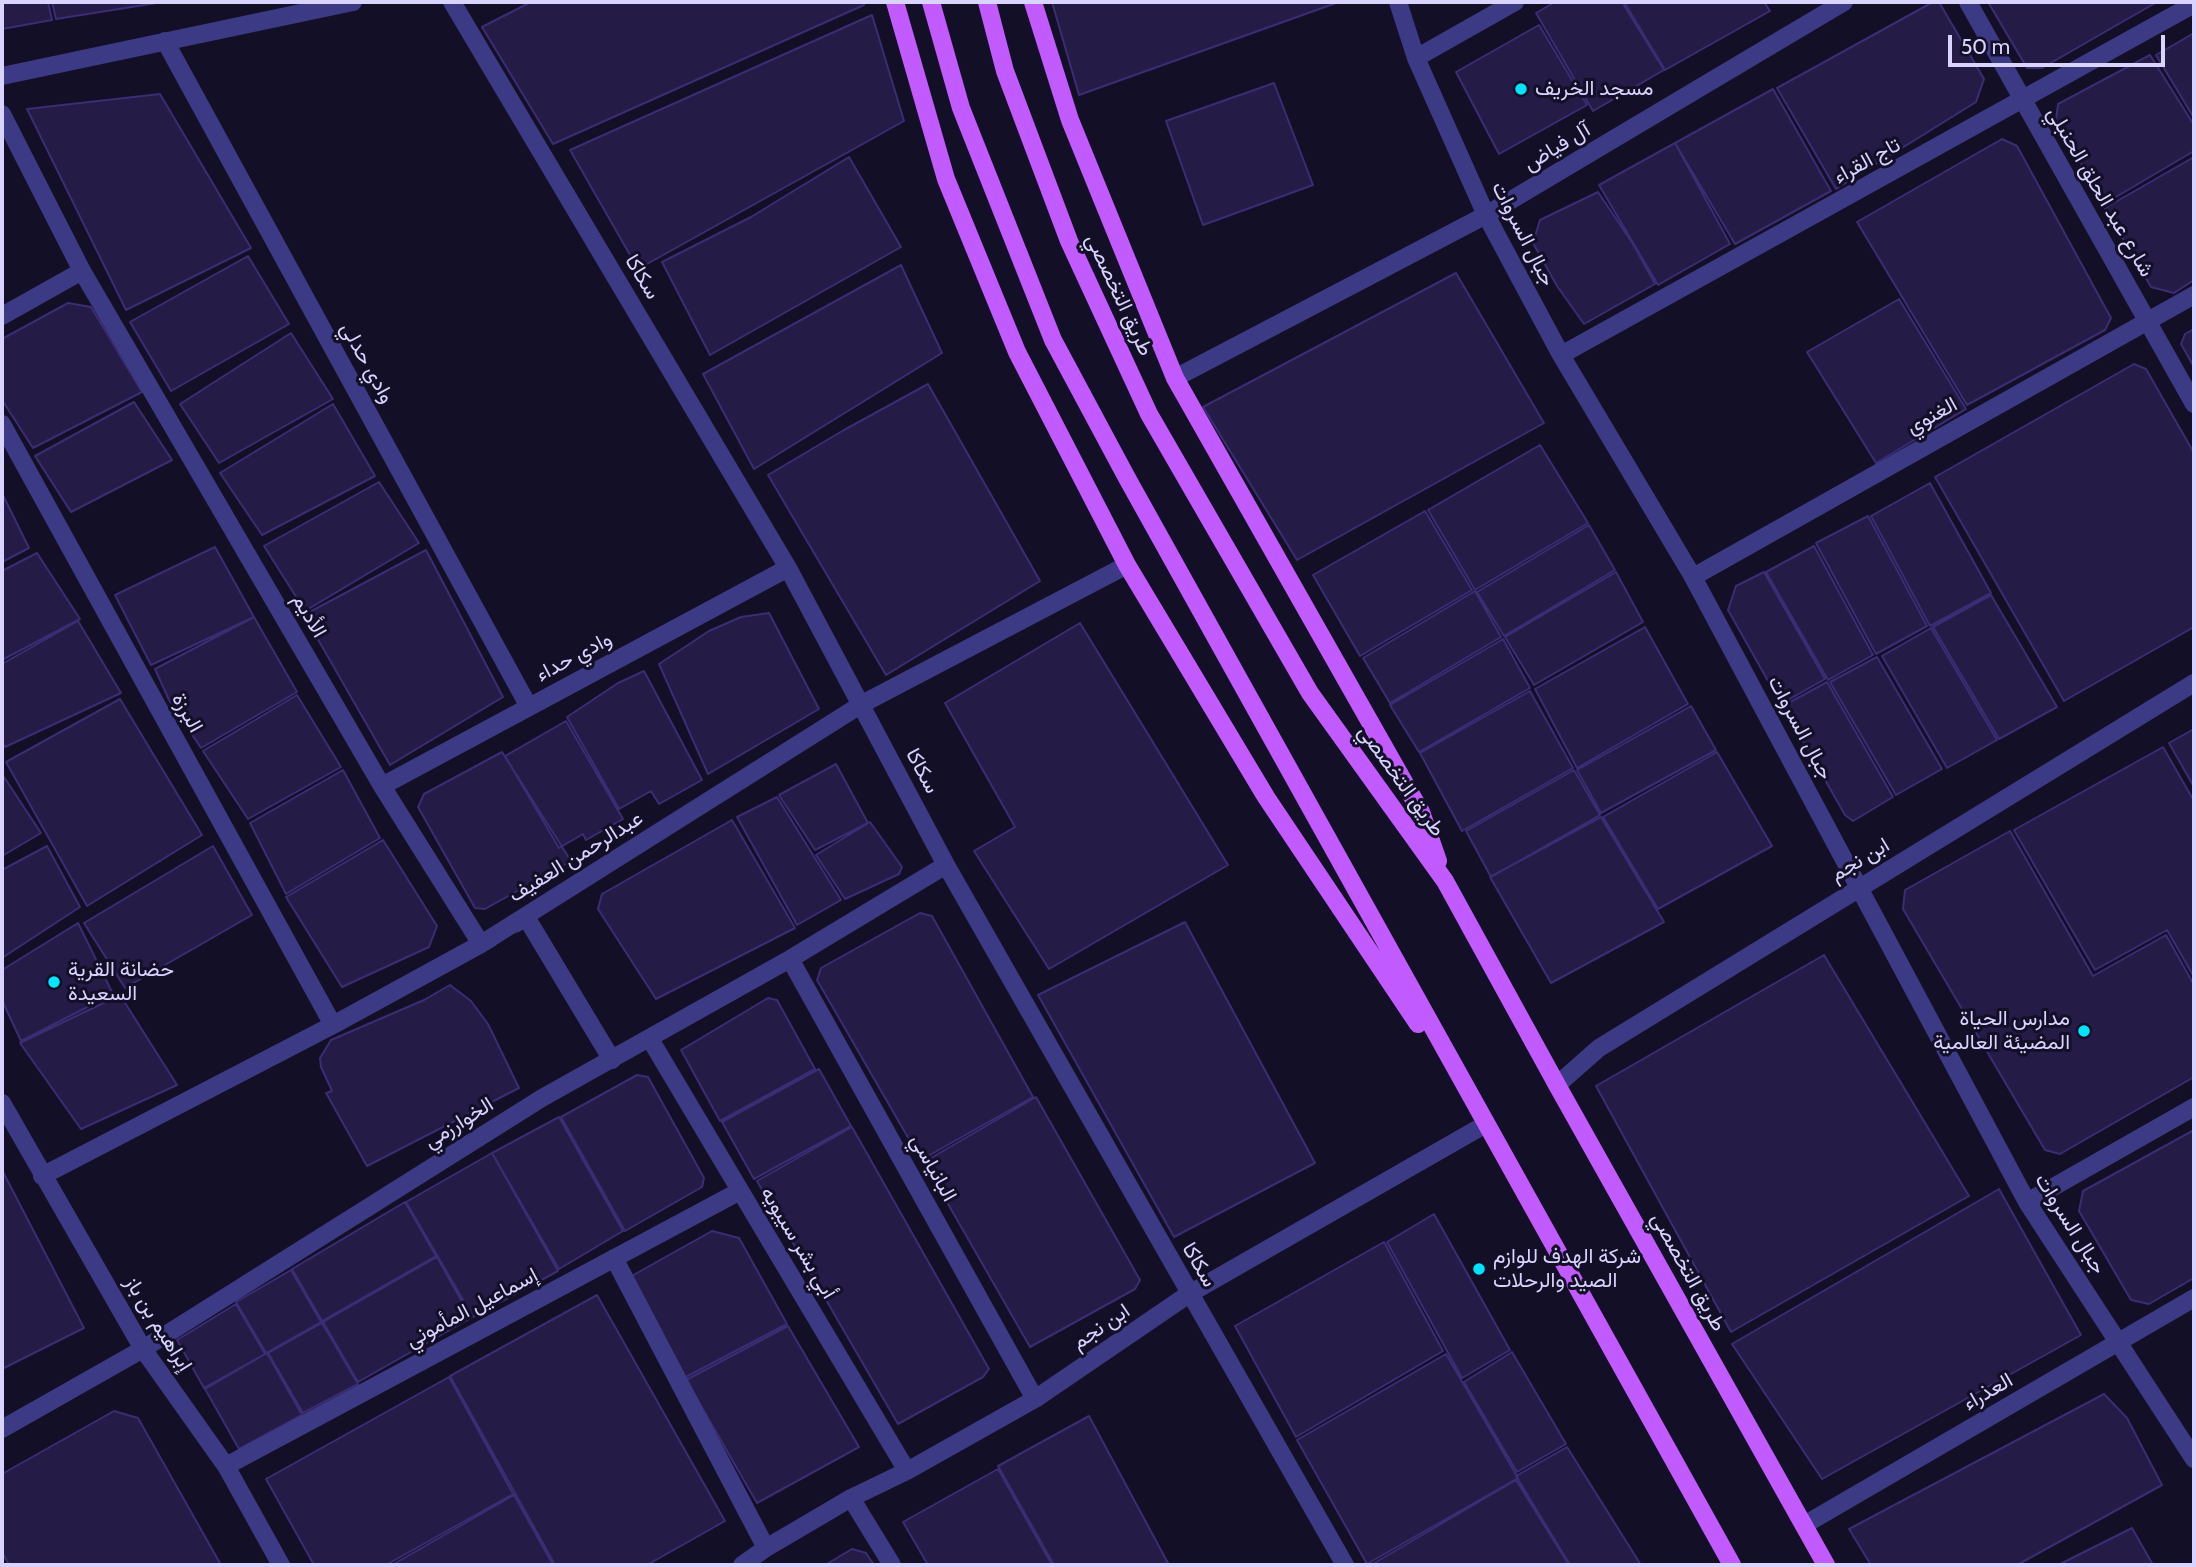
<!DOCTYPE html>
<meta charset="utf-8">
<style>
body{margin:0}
#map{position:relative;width:2196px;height:1567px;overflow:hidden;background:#130f26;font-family:Cabin,sans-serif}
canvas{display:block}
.frame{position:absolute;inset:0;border:4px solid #d9d4ff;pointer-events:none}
.scale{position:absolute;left:1948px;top:35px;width:217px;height:32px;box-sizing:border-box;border:4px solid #d9d4ff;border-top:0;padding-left:9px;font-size:21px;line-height:24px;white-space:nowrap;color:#d9d4ff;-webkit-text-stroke:5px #130f26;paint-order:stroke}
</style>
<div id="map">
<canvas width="2196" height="1567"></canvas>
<div class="frame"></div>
<div class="scale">50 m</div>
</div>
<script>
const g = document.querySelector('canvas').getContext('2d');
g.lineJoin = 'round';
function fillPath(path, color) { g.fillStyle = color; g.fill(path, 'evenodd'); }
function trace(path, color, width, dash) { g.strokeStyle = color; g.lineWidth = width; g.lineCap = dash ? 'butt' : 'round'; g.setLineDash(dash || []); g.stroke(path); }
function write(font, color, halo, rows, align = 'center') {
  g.font = font + ' Cabin,Vazirmatn,sans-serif'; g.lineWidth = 6; g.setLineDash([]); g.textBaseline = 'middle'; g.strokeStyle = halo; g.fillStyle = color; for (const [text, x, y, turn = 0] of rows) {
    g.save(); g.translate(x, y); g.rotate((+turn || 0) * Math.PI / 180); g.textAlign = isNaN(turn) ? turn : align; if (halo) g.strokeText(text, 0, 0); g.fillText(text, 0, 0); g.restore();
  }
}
const building = new Path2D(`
 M2,2H48L52,20L2,29Z
 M52,2H163L56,19Z
 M531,2H864V5L553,144L482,27Z
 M1052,2H1339L1079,95Z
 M1555,2H1622L1664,70L1593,111L1536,13Z
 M1624,2H1764L1770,11L1665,70Z
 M1933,2H1939L1984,79L1976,102L1836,189L1777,88Z
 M1988,2H2157L2042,68H2027Z
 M872,15L904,121L638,269L570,150Z
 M1539,25L1587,105L1499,154L1456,72Z
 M2194,33V118L2156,55Z
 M2150,55L2194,125V151L2104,204L2056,120L2058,104Z
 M1274,83L1313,185L1203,225L1166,121Z
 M1773,89L1831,191L1735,244L1675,143Z
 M160,94L251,248L126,310L27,109Z
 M2002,139L2017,146L2111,318L2105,330L1967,405L1857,222Z
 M1675,143L1730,244L1658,285L1599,185Z
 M849,157L901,247L710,355L662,262L751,217Z
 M2194,157V280L2174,293L2151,287L2105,208Z
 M1598,192L1633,244L1655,284L1584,324L1557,286L1533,243L1540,220Z
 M248,256L289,324L171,391L130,322Z
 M901,265L942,353L754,469L703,374Z
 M1456,273L1544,423L1297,560L1203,407Z
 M1899,299L1966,409L1876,463L1807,352Z
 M68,303L91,307L142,392L33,448L2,400V339Z
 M2194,329V367L2181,344L2185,334Z
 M291,333L333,399L219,463L180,404Z
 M2134,364L2146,369L2194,453V627L2064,701L1935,477Z
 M928,384L1040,581L886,675L768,475L844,430Z
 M134,402L172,460L71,512L35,456Z
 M333,404L375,476L262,535L220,473Z
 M1540,445L1588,523L1475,590L1428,510Z
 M379,482L419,543L305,611L264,546Z
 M1930,483L1991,593L1930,626L1871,516Z
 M2,493L29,548L2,562Z
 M1425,511L1472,590L1360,656L1313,575Z
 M1868,516L1927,626L1876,654L1816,543Z
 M1589,525L1615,570L1504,636L1477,592Z
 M1814,546L1873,655L1828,680L1766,572Z
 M215,547L254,617L151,665L115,595Z
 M426,550L503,697L390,765L304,615Z
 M37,553L80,619L2,660V571Z
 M1616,572L1643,622L1534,685L1505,637Z
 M1764,572L1825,679L1781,704L1728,610L1736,586Z
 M1475,591L1501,637L1390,703L1363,658Z
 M1991,595L2057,707L1999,739L1933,627Z
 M769,613L819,709L708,774L659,664L709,631L741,617Z
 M254,617L297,692L201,748L169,700L155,669Z
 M78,621L121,693L5,747L2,741V664Z
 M1080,623L1228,865L1049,969L974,851L1015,827L945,703Z
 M1645,627L1688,704L1577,768L1535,689Z
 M1931,628L1997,740L1947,768L1882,656Z
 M1503,639L1530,688L1419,752L1390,705Z
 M1877,657L1942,769L1896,795L1830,682Z
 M644,671L702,780L659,804L651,791L619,809L567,717L618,683Z
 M1827,682L1893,797L1853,821L1845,815L1783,706Z
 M1530,691L1573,768L1462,831L1420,753Z
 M297,695L341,767L248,819L203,751Z
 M120,699L202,835L87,906L6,762Z
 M1691,706L1716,750L1601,813L1577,770Z
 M566,721L623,819L586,840L583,834L559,848L505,756Z
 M2194,729V787L2169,743Z
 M2163,747L2194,801V977L2167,930L2095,970L2014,830Z
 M502,752L571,861L485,909L475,908L418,807L424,794Z
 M1717,752L1772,846L1658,909L1603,817Z
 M836,764L868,823L815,850L779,795Z
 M343,770L380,838L286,894L250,823Z
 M1574,770L1600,815L1491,877L1466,831Z
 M2,774L41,833L2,856Z
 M777,797L841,900L797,925L737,817Z
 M1601,817L1664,922L1551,983L1490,877Z
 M732,820L795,928L656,999L598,909L602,894Z
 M870,822L902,867L899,874L845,899L816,855Z
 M2010,831L2093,976L2166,935L2194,985V1077L2060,1154L2045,1150L1903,909L1905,890Z
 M383,840L437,926L429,947L342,987L286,897Z
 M47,846L80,907L2,958V870Z
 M213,846L252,915L125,988L84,923Z
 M920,913L932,916L1033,1097L921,1160L817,980L821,968Z
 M1185,922L1315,1163L1174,1237L1038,995Z
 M78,923L113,994L21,1041L2,1000V970Z
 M1824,955L1969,1196L1731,1332L1596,1086Z
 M450,985L471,1001L488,1024L519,1088L367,1166L326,1093L332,1091L321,1067L320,1058L331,1040L424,1000Z
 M120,995L177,1085L81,1129L20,1043Z
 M768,998L777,1000L815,1069L720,1121L681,1050Z
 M819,1069L851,1126L754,1179L722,1122Z
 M637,1075L648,1077L704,1178L702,1187L625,1231L561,1117Z
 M1036,1097L1140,1280L1135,1289L1030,1347L924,1162Z
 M559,1117L623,1231L559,1269L492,1153Z
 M852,1127L989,1369L983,1377L898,1424L757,1181Z
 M2194,1130V1278L2149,1304L2131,1300L2079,1211L2083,1191Z
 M492,1153L558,1271L473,1317L406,1202Z
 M2,1170L84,1328L2,1369Z
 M1999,1189L2081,1335L1822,1479L1732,1344Z
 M405,1202L436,1256L322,1321L292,1269Z
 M1434,1214L1510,1350L1462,1378L1387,1242Z
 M712,1231L739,1238L787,1324L684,1378L628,1278Z
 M1384,1242L1443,1351L1296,1437L1235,1326Z
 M437,1257L471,1318L358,1382L323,1322Z
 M291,1270L321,1322L266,1353L236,1302Z
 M597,1295L725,1521L647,1565H555L450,1376Z
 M236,1304L265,1354L204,1388L177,1340Z
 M322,1323L358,1384L303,1413L268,1353Z
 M788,1326L859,1447L757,1503L686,1380Z
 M1512,1352L1566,1444L1517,1472L1464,1382Z
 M267,1353L302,1415L239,1449L205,1389Z
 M1446,1354L1518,1478L1367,1564L1297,1440Z
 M449,1377L513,1494L386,1565H314L266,1479Z
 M2104,1394L2127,1418L2162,1485L2017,1565H1871L1849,1529Z
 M114,1411L138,1418L221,1565H9L2,1552V1474Z
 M1089,1416L1169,1565H1054L998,1466Z
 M1567,1447L1641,1565H1570L1516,1476Z
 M998,1469L1052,1565H928L903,1522Z
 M1516,1480L1569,1565H1371Z
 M514,1495L553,1565H392Z
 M2132,1528L2153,1565H2058Z
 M852,1549L866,1553L874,1565H825Z`);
fillPath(building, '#241b47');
trace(building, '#3b2d73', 2);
trace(new Path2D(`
 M452,2L788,568L946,865L1345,1565
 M1398,2L1416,58L1486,215L1561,355L1693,577L2027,1202L2194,1459
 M1968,2L2194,404
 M165,41L529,707
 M1416,58L1515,2
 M2,76L353,2
 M2,114L82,271L382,786L481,944L491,938
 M2,316L82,271
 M1561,355L2194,4
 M1175,378L1486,215L1844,2
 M2,424L333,1025
 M1693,577L2194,295
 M382,786L788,568
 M515,924L526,917L612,1060
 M790,959L1035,1399
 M650,1039L907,1471
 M1557,1085L1599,1048L2194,683
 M2,1103L143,1349L226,1466L281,1565
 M42,1176L333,1025L481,944L862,704L1127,565
 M2027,1202L2194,1107
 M614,1258L766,1548
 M2,1429L143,1349L542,1098L790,959L946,865
 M226,1466L740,1191
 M851,1498L892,1565
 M1804,1525L2194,1298
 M742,1565L766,1548L851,1498L907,1471L1035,1399L1189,1294L1486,1124`), '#3d3a85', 18);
trace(new Path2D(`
 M895,2L946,179L1017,352L1127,565L1266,797L1418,1024
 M931,2L961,108L1053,340L1127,478L1732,1565
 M987,2L1005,71L1069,241L1149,414L1310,693L1445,881L1557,1085L1826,1565
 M1033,2L1070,120L1175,378L1421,812L1438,861`), '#c25bff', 18);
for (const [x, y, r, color] of [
 [1521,89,7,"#00e5ff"],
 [54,982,7,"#00e5ff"],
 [2084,1031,7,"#00e5ff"],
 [1479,1269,7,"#00e5ff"]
]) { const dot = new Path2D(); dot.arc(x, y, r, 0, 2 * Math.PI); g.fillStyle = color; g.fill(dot); trace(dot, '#130f26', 2.5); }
write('21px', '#d9d4ff', '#130f26', [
 ["مسجد الخريف",1535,89],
 ["حضانة القرية",68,970],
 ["السعيدة",68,994],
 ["مدارس الحياة",2070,1019,"right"],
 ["المضيئة العالمية",2070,1043,"right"],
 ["شركة الهدف للوازم",1493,1257],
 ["الصيد والرحلات",1493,1281]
], 'left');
write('21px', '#d9d4ff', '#130f26', [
 ["آل فياض",1557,147,-31],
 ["تاج القراء",1867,161,-29],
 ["شارع عبد الحلق الحنبلي",2100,192,60],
 ["جبال السروات",1523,234,63],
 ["سكاكا",642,277,59],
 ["طريق التخصصي",1119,295,65],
 ["وادي حدلي",367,363,61],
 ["الغنوي",1932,416,-29],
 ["الأديم",309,616,60],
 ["وادي حداء",574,657,-28],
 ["البرزة",187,713,61],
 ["جبال السروات",1800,728,62],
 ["سكاكا",922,771,62],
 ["طريق التخصصي",1401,781,54],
 ["عبدالرحمن العفيف",576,857,-32],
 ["ابن نجم",1860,860,-31],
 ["الخوارزمي",459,1123,-32],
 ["البانياسي",933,1168,61],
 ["جبال السروات",2070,1224,58],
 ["أبي بشر سيبويه",798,1243,59],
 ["سكاكا",1199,1265,60],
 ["طريق التخصصي",1688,1272,61],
 ["إسماعيل المأموني",472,1308,-28],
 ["إبراهيم بن باز",158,1324,58],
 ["ابن نجم",1101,1327,-34],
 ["العذراء",1988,1392,-30]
]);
</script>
